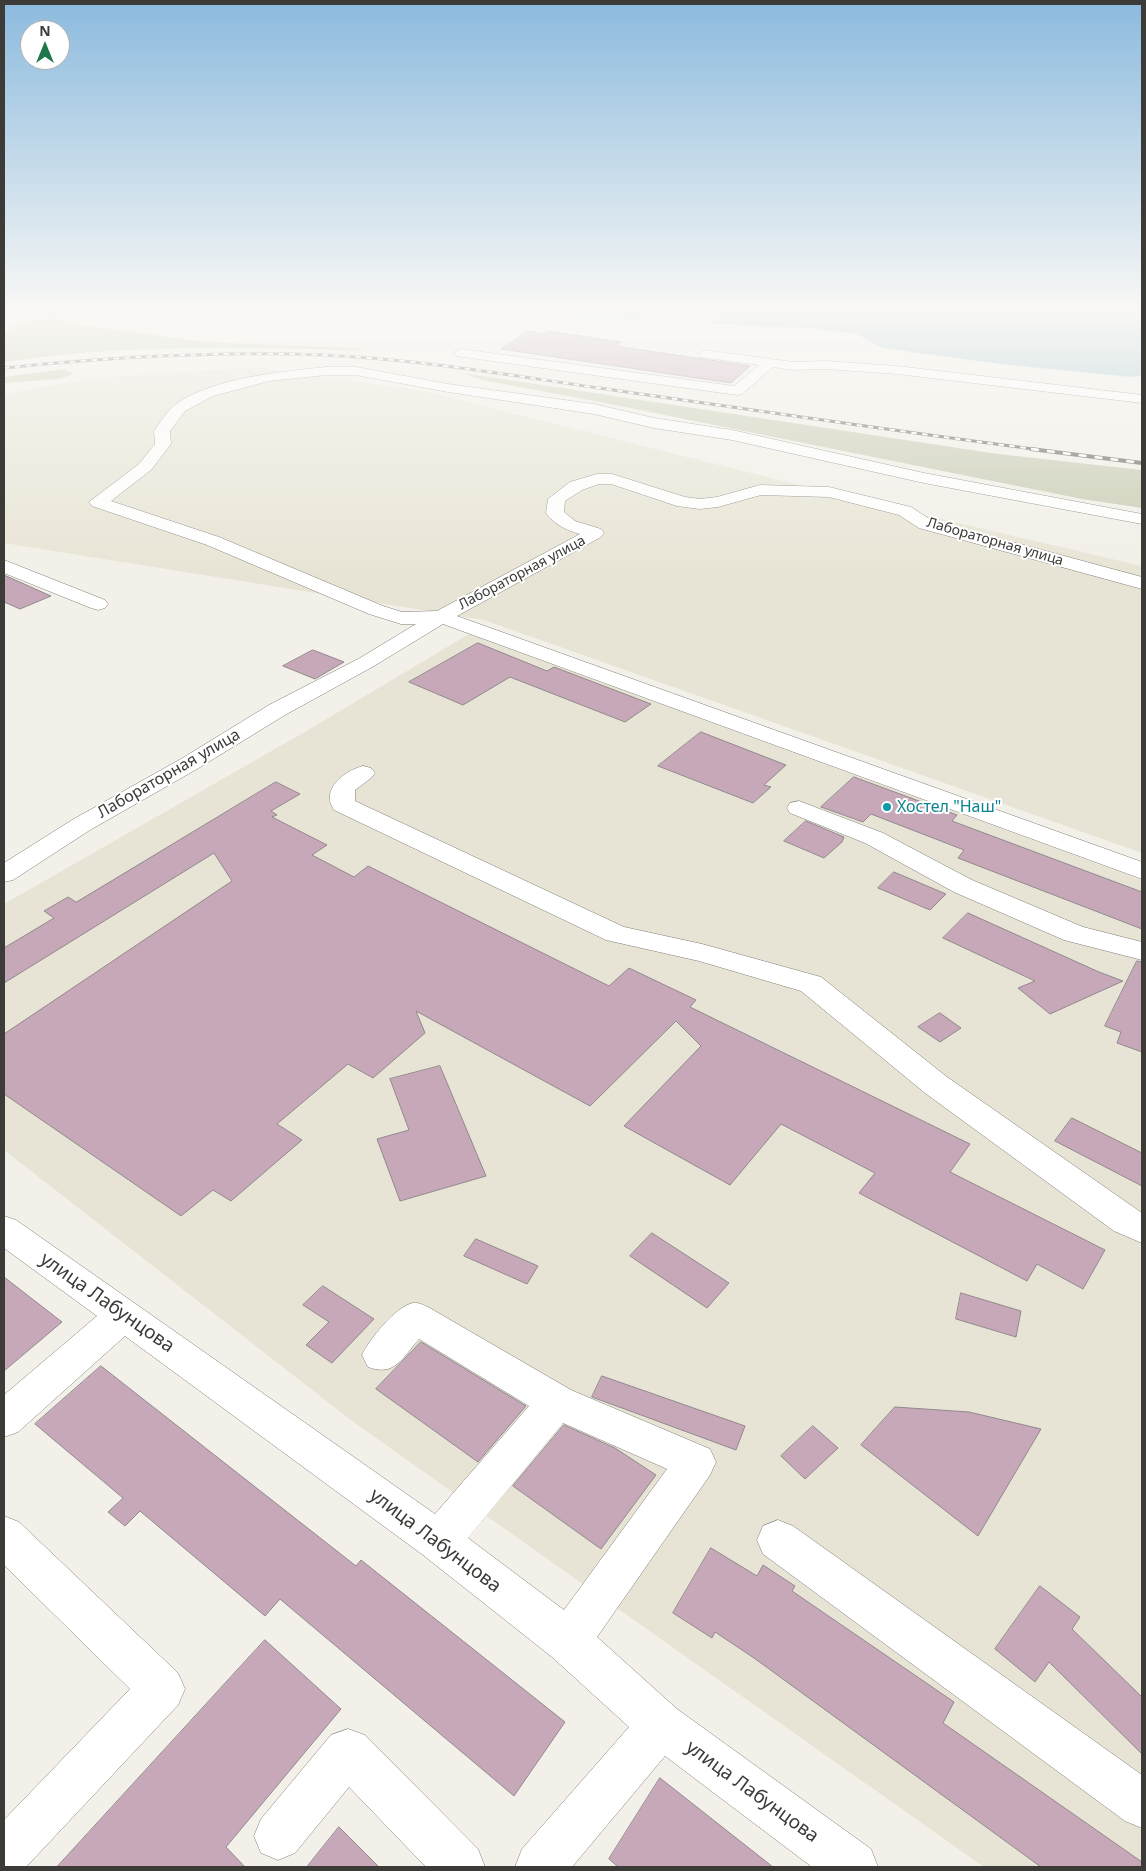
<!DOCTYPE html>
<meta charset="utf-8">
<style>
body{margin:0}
#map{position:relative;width:1146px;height:1871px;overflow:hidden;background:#f2f0e8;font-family:"Noto Sans",sans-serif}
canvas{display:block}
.frame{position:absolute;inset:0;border:5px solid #3c3b38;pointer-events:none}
.north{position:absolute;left:20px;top:20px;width:50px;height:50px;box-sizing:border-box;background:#fff;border:1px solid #b1b1af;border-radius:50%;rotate:0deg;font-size:14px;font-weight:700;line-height:20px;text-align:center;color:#3c3b38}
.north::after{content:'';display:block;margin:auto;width:18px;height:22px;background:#1e774b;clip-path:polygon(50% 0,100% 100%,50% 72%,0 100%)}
</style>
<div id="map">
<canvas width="1146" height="1871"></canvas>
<div class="frame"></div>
<div class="north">N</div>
</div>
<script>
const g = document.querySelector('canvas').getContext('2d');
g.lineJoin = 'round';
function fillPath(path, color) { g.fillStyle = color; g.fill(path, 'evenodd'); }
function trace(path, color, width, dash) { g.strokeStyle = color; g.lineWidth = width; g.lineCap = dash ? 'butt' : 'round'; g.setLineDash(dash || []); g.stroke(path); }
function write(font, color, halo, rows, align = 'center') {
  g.font = font + ' "Noto Sans",sans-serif'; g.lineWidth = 4; g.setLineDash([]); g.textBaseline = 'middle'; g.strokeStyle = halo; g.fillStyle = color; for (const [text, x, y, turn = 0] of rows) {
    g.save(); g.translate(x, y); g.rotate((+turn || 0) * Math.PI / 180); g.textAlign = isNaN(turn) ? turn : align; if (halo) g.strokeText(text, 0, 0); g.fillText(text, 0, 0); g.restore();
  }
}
fillPath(new Path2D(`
 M256,367L424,391L843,496L1142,566V853L484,620L4,543V394L93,378Z
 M469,634L1142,880V1867H984L356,1424L4,1150V904L303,733Z`), '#e8e4d5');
fillPath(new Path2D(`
 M50,312H65L61,318L68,323L206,342L360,348L358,351C270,347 183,346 95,352C64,354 34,358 4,362V333Z
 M64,369L74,374L60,379L4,383V377Z
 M463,373L998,454L1142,470V508L1082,499L600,402L482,380Z`), '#c8cbb2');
fillPath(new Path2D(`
 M519,312H651L638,319L569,317Z
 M721,312H1142V376L1131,377L1000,364L882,348L857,334L812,328L769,327L712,323Z`), '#a0c2ce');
const building = new Path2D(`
 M528,331L544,334L548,331L621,342L615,346L750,366L731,383L501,349Z
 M4,575L51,596L20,609L4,602Z
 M478,643L547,671L554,667L651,704L625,722L510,677L463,705L409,682Z
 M313,650L344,662L315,679L283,666Z
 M701,732L786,765L764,785L771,787L753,803L658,766Z
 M854,777L957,815L952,821L1142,892V929L958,858L964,850L871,814L863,822L821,807Z
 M276,782L300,794L271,811L277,815L272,817L327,845L312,855L354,877L368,866L609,986L629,968L696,1000L690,1007L970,1144L950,1172L1105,1250L1083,1289L1037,1264L1027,1281L859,1193L875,1173L781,1124L730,1185L624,1126L701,1046L676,1021L590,1106L416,1011L425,1033L373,1078L348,1064L277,1124L302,1140L231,1201L213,1190L181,1216L4,1094V1034L232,881L214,853L4,983V948L54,918L44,911L68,897L76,902Z
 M806,821L844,837L842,842L824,858L784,841Z
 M894,872L946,894L930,910L878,888Z
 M968,913L1099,972L1123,981L1050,1014L1018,988L1035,981L943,938Z
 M1137,961L1142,962V1052L1117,1043L1121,1032L1105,1026Z
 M940,1013L961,1028L940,1042L918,1027Z
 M440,1066L486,1176L400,1201L377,1139L409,1130L390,1079Z
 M1072,1118L1142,1153V1186L1055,1141Z
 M652,1233L729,1283L707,1308L630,1256Z
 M476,1239L538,1266L527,1284L464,1256Z
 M4,1277L62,1322L4,1371Z
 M323,1286L374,1319L332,1363L306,1345L329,1322L303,1305Z
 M961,1293L1021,1311L1016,1337L956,1319Z
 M421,1342L526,1406L478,1462L376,1389Z
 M101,1366L356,1566L361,1560L565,1722L514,1796L280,1599L265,1616L140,1511L125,1526L108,1512L123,1498L35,1424Z
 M602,1376L745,1426L736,1450L592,1397Z
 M895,1407L969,1412L1041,1429L978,1536L861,1445Z
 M564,1425L615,1448L656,1475L601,1549L513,1486Z
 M813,1426L838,1448L805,1479L781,1456Z
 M711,1548L757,1576L763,1565L795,1586L792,1591L954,1702L943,1723L1142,1862V1867H1041L754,1658L715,1632L712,1638L673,1613Z
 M1040,1586L1080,1617L1072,1629L1142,1697V1754L1049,1662L1035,1682L995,1649Z
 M265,1640L341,1709L226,1847L245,1867H57Z
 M660,1778L773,1867H618L609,1859Z
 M339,1827L379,1867H307Z`);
fillPath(building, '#c6a8b8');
trace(building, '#918a8d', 1);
const minor = new Path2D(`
 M23,312H40L4,330V321Z
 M461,349L734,386L759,365L700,357L698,354L705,350L793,362L826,361L897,366L1142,395V403L897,374L826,369L793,370L773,367L742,394L737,395L456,356L454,353Z
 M326,367H356L448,384L594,404L654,418L732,430L924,473L1142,514V524L924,483L732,440L654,428L594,414L448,392L356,375H326L269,381L213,396L185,411L170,431L171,444L151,470L111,501L219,537L383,606L402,612L437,611L580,534C566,530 555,525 546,513L548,499L570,482L597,474H612L685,497L700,499L717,497L760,485L829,487L911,507L931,520L1142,577V589L919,528L899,515L829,497L761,495L718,507L700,509L677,506L611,484H599L582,490L565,501L564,512L575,521L601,529L604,533L601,537L457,616L1142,862V879L443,624L374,666L285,715L197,769L90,830L13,880L4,882V863L72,820L181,759L269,705L360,658L416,624H401L369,614L207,545L92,506L89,502L139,464L155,444L154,431C160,423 168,410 176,404C216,377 280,372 326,367Z
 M4,560L105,600L108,604L105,608L98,610L91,608L4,573Z
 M363,766L371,768L375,773L371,778L355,790V801L624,927L702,944L821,977L947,1077L1142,1213V1243L1114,1231L925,1093L801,991L699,961L606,940L334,810C320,789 344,771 363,766Z
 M799,801L883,833L972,880L1083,927L1142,942V960L1064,940L954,892L865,843L790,813L787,808L790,803Z
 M4,1216L16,1220L435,1514L529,1406L419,1339C402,1358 395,1377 368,1367L362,1355C369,1340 396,1306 413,1303C418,1302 423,1305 428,1307L571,1390L710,1449L716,1462L710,1475L597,1637L677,1709L871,1849L878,1867H812L665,1756L572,1867H515L522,1849L629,1727L552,1657L423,1555L125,1336L18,1432L4,1437V1395L97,1316L4,1248ZM563,1423L667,1469L564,1610L468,1538Z
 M4,1516L19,1522L178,1673L185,1689L178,1705L26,1867H4V1820L130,1689L4,1565Z
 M778,1520L793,1526L1142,1775V1828L1125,1821L763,1554L757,1540L763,1526Z
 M348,1729L365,1735L478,1849L485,1867H426L349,1787L295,1853L278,1860L261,1853L254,1836L261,1819L331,1735Z`);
trace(minor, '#817f78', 1);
fillPath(minor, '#fff');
const railFar1 = new Path2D(`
 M4,368C110,357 217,351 323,355C416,359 508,375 599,388C747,409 894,431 1041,450`);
const rail = new Path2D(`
 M1031,449L1142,463`);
trace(railFar1, '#696864', 3);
trace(rail, '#696864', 4);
trace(railFar1, '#fff', 2, [5.5]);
trace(rail, '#fff', 2.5, [8]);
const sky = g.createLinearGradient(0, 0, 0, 574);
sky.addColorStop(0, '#8bbade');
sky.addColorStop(0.54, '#f9f8f5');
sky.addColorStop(1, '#f9f8f500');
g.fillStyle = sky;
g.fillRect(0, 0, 1146, 574);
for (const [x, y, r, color] of [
 [887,807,5,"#0f9aa8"]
]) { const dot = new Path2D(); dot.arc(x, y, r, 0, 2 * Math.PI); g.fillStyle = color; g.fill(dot); trace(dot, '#fff', 2); }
write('14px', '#3c3b38', '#fff', [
 ["Лабораторная улица",995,542,16],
 ["Лабораторная улица",522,573,-28]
]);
write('16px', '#3c3b38', '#fff', [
 ["Лабораторная улица",169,774,-30]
]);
write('16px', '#0d838f', '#fff', [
 ["Хостел \"Наш\"",897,807]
], 'left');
write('19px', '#3c3b38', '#fff', [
 ["улица Лабунцова",107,1303,35],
 ["улица Лабунцова",435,1541,37],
 ["улица Лабунцова",752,1792,36]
]);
</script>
